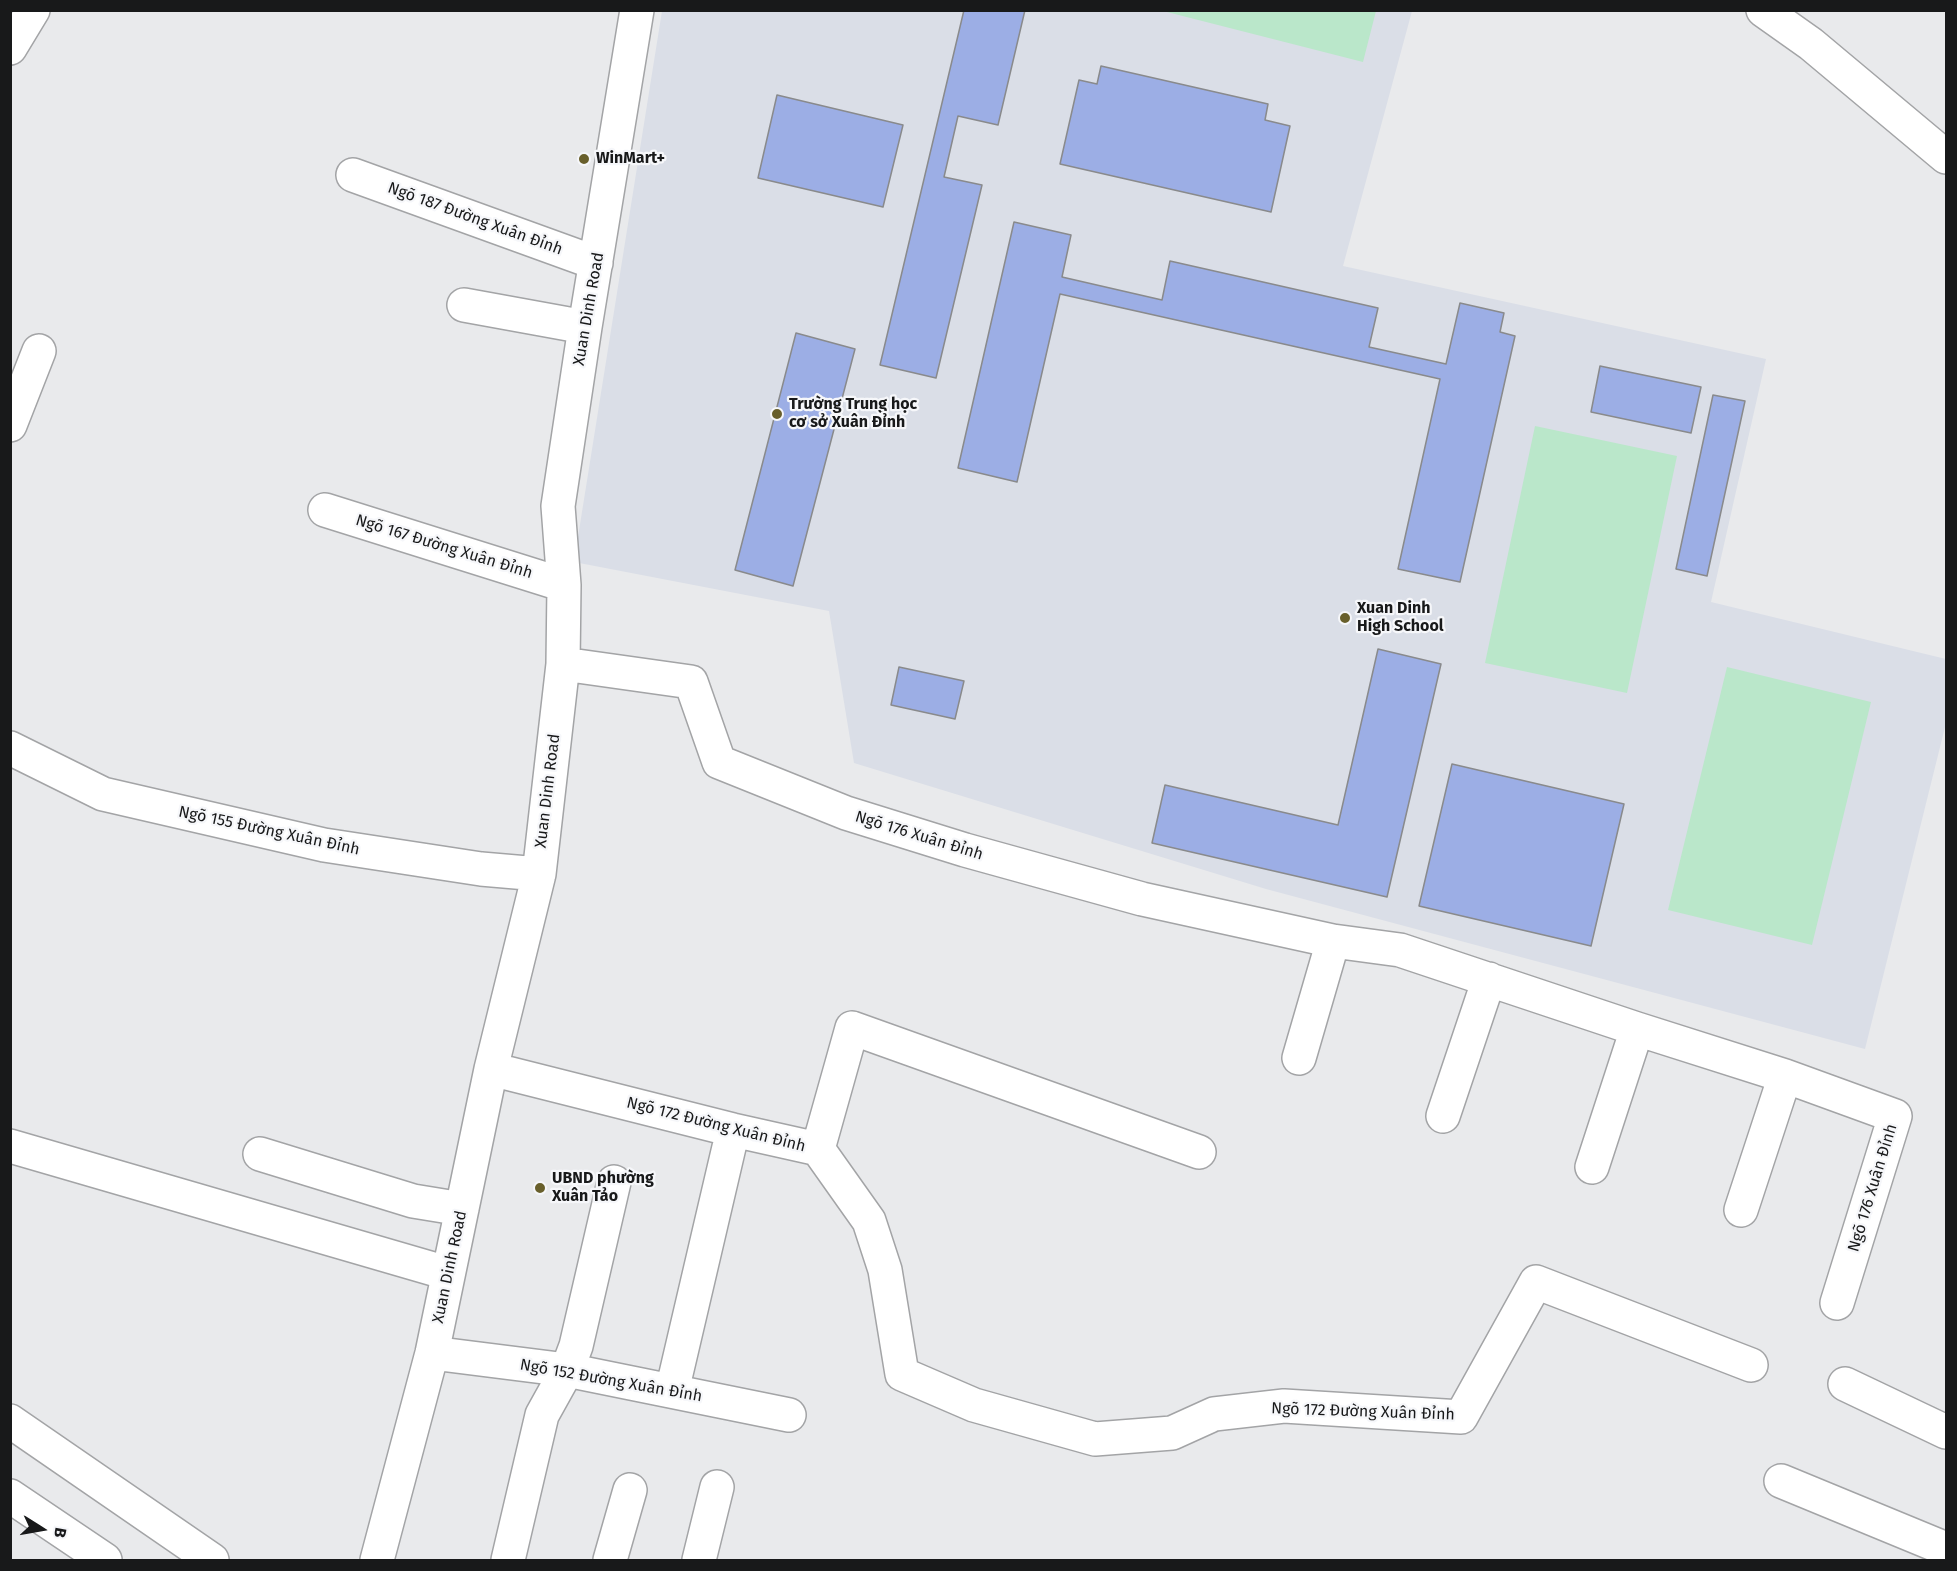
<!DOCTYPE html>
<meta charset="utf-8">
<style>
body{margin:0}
#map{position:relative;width:1957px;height:1571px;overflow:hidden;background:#e9eaec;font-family:"Fira Sans",sans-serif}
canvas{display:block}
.frame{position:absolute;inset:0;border:12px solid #18191a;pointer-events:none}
.north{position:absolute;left:12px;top:1499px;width:60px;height:60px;-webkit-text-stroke:4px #f6f7fa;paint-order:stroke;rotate:101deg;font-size:16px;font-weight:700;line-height:24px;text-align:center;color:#18191a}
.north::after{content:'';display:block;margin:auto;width:21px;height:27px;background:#18191a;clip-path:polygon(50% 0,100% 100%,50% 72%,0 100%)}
</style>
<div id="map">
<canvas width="1957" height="1571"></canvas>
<div class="frame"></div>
<div class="north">B</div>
</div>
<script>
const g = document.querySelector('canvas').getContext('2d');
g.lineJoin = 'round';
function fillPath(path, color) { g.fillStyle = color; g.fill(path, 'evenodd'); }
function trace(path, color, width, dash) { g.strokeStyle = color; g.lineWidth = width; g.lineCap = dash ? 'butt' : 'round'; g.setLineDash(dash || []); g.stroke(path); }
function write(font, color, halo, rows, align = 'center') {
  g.font = font + ' "Fira Sans",sans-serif'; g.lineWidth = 4.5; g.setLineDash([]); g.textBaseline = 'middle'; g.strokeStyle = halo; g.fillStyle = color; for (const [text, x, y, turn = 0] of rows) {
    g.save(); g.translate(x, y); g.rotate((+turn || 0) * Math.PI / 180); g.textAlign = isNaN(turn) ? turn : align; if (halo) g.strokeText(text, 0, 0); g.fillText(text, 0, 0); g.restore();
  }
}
fillPath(new Path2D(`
 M662,11H1412L1343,266L1766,359L1711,602L1946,659V723L1865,1049L1266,889L854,763L829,611L574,562Z`), '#dadee7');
fillPath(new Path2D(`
 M1163,11H1376L1363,62Z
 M1535,426L1677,456L1627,693L1485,663Z
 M1727,667L1871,702L1812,945L1668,910Z`), '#bae7ca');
const building = new Path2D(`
 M964,10H1025L998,125L958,116L944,177L982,185L936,378L880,365Z
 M1101,66L1268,104L1265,120L1290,126L1271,212L1060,164L1079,80L1097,84Z
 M777,95L903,125L883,207L758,178Z
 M1014,222L1071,235L1062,277L1162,300L1170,261L1378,308L1369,347L1446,364L1460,303L1504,313L1500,332L1515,336L1460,582L1398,569L1440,379L1060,294L1017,482L958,468Z
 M796,333L855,349L793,586L735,570Z
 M1600,366L1701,387L1691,433L1591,412Z
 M1713,395L1745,401L1707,576L1676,569Z
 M1378,649L1441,664L1387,897L1152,843L1165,785L1338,825Z
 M899,667L964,681L955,719L891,705Z
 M1452,764L1624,804L1591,946L1419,906Z`);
fillPath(building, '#9caee5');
trace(building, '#898a8c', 1.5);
const minor = new Path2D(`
 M1763,10L1811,44L1946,157
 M10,48L33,10
 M353,175L596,263
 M464,305L585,327
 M10,425L39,351
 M325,510L564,585
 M563,664L691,682L719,762L846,813L965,850L1142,899L1333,941L1400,950L1637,1029L1785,1076L1895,1116L1837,1303
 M10,748L103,794L324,845L481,869L539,874
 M1299,1058L1333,941
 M491,1069L733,1130L818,1149L869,1221L885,1270L902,1374L974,1405L1095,1439L1172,1433L1214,1414L1284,1406L1461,1417L1536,1282L1751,1365
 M1443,1116L1489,979
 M10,1146L447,1273
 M818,1149L852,1028L1199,1152
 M260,1154L413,1201L462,1209
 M1592,1167L1637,1029
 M1741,1210L1785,1076
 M432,1353L567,1370L789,1415
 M1845,1384L1946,1432
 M672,1391L733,1130
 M10,1421L212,1560
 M1781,1481L1946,1549
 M10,1496L105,1560
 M377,1560L432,1353L491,1069L539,874L563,664L564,585L558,506L585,327L637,10
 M508,1560L542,1415L567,1370L576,1346L614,1182
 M610,1560L630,1490
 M699,1560L717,1487`);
trace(minor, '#a3a4a6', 36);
trace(minor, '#fff', 33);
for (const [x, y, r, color] of [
 [584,159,6,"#685f2b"],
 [777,414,6,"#685f2b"],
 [1345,618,6,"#685f2b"],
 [540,1188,6,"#685f2b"]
]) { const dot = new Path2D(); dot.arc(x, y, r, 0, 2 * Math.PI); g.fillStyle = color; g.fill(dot); trace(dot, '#f6f7fa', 2); }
write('bold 16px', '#18191a', '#f6f7fa', [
 ["WinMart+",596,159],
 ["Trường Trung học",789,405],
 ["cơ sở Xuân Đỉnh",789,423],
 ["Xuan Dinh",1357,609],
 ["High School",1357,627],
 ["UBND phường",552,1179],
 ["Xuân Tảo",552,1197]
], 'left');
write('16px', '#18191a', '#f6f7fa', [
 ["Ngõ 187 Đường Xuân Đỉnh",475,219,20],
 ["Xuan Dinh Road",589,309,-80],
 ["Ngõ 167 Đường Xuân Đỉnh",444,547,17],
 ["Xuan Dinh Road",548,791,-83],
 ["Ngõ 155 Đường Xuân Đỉnh",269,831,12],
 ["Ngõ 176 Xuân Đỉnh",919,836,17],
 ["Ngõ 172 Đường Xuân Đỉnh",716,1125,14],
 ["Ngõ 176 Xuân Đỉnh",1873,1188,-73],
 ["Xuan Dinh Road",450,1267,-78],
 ["Ngõ 152 Đường Xuân Đỉnh",611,1381,10],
 ["Ngõ 172 Đường Xuân Đỉnh",1363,1412,2]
]);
</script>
